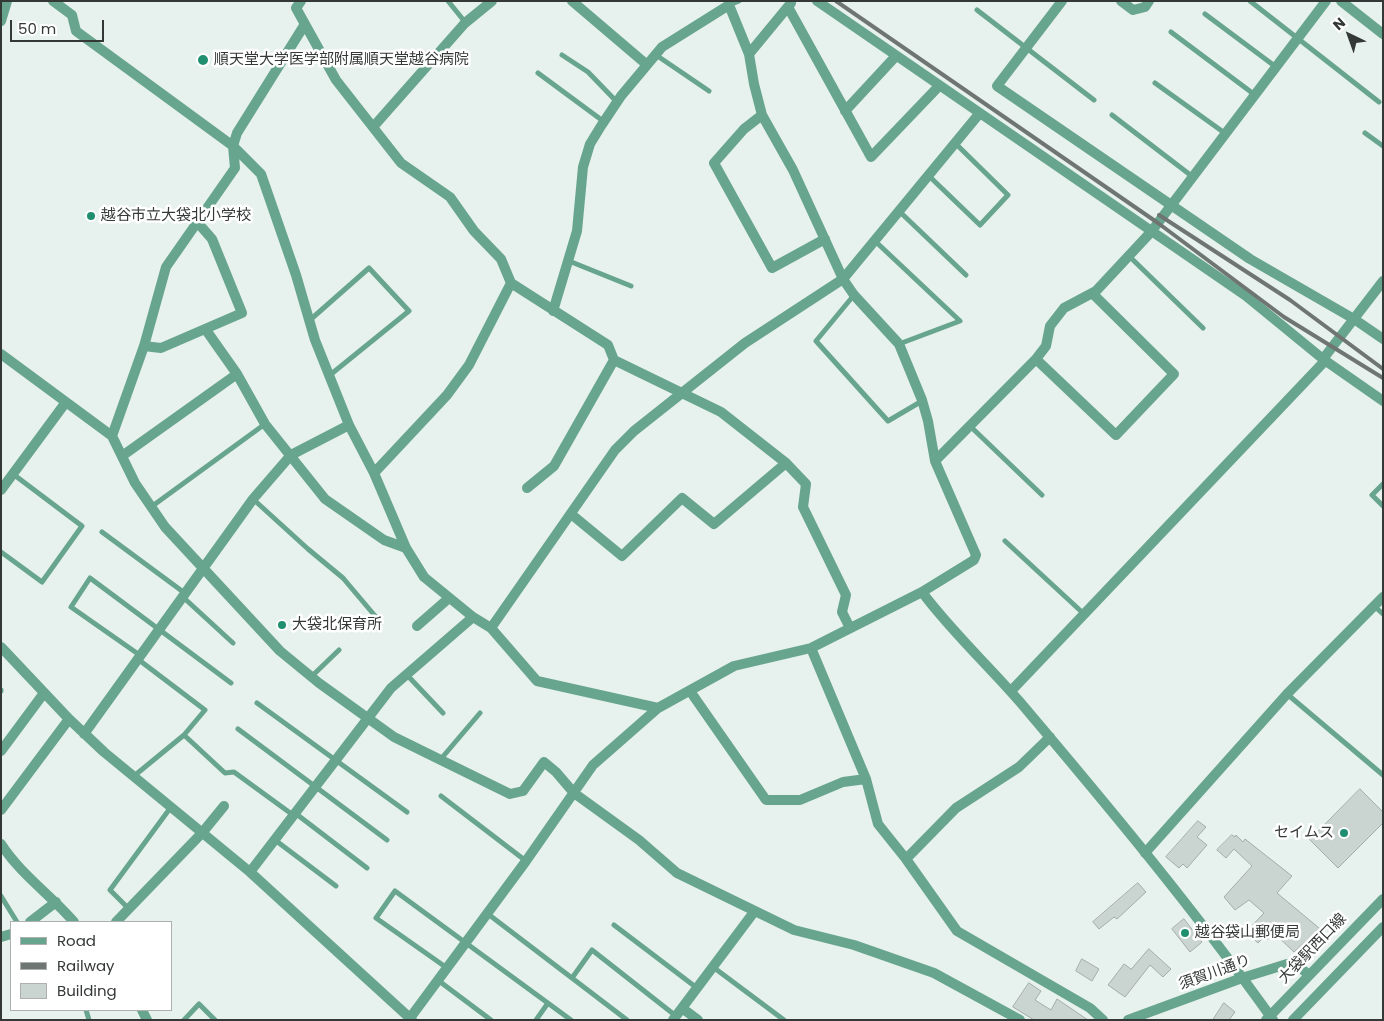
<!DOCTYPE html>
<meta charset="utf-8">
<style>
body{margin:0}
#map{position:relative;width:1384px;height:1021px;overflow:hidden;background:#e7f1ed;font-family:Poppins,sans-serif}
canvas{display:block}
.frame{position:absolute;inset:0;border:2px solid #343836;pointer-events:none}
.legend{position:absolute;left:10px;top:921px;width:162px;height:90px;box-sizing:border-box;background:#fff;border:1px solid #aeafaf;margin:0;padding:6px 9px;list-style:none;font-size:15px;color:#343836}
.legend li{display:flex;align-items:center;gap:10px;height:25px}
.legend b{width:25px;border:1px solid #aeafaf}
.north{position:absolute;left:1324px;top:10px;width:50px;height:50px;-webkit-text-stroke:4px #fff;paint-order:stroke;rotate:318deg;font-size:14px;font-weight:700;line-height:20px;text-align:center;color:#343836}
.north::after{content:'';display:block;margin:auto;width:18px;height:22px;background:#343836;clip-path:polygon(50% 0,100% 100%,50% 72%,0 100%)}
.scale{position:absolute;left:10px;top:20px;width:94px;height:22px;box-sizing:border-box;border:2px solid #343836;border-top:0;padding-left:6px;font-size:15px;line-height:18px;white-space:nowrap;color:#343836;-webkit-text-stroke:4px #fff;paint-order:stroke}
</style>
<div id="map">
<canvas width="1384" height="1021"></canvas>
<div class="frame"></div>
<ul class="legend">
<li><b style="height:6px;background:#68a58f"></b>Road</li>
<li><b style="height:6px;background:#6f7572"></b>Railway</li>
<li><b style="height:14px;background:#cad4d0"></b>Building</li>
</ul>
<div class="north">N</div>
<div class="scale">50 m</div>
</div>
<script>
const g = document.querySelector('canvas').getContext('2d');
g.lineJoin = 'round';
function fillPath(path, color) { g.fillStyle = color; g.fill(path, 'evenodd'); }
function trace(path, color, width, dash) { g.strokeStyle = color; g.lineWidth = width; g.lineCap = dash ? 'butt' : 'round'; g.setLineDash(dash || []); g.stroke(path); }
function write(font, color, halo, rows, align = 'center') {
  g.font = font + ' Poppins,"Noto Sans JP",sans-serif'; g.lineWidth = 5; g.setLineDash([]); g.textBaseline = 'middle'; g.strokeStyle = halo; g.fillStyle = color; for (const [text, x, y, turn = 0] of rows) {
    g.save(); g.translate(x, y); g.rotate((+turn || 0) * Math.PI / 180); g.textAlign = isNaN(turn) ? turn : align; if (halo) g.strokeText(text, 0, 0); g.fillText(text, 0, 0); g.restore();
  }
}
const building = new Path2D(`
 M1360,789L1383,812V823L1338,868L1310,840Z
 M1198,821L1206,827L1197,837L1207,845L1187,868L1183,864L1179,868L1166,857Z
 M1232,835L1235,837L1236,835L1243,842L1245,839L1292,876L1277,893L1325,933L1312,947L1305,942L1294,952L1274,933L1267,940L1264,937L1258,943L1246,932L1264,913L1249,900L1235,910L1224,897L1252,866L1234,849L1226,858L1217,850Z
 M1138,883L1146,892L1117,919L1114,917L1099,929L1093,922Z
 M1184,919L1202,942L1190,952L1172,929Z
 M1149,949L1171,969L1163,977L1150,965L1125,997L1108,985L1124,964L1131,969Z
 M1082,959L1099,969L1092,981L1076,971Z
 M1029,983L1041,991L1035,1000L1051,1010L1057,999L1088,1020H1034L1013,1007Z
 M1224,1003L1235,1012L1229,1020H1213Z`);
fillPath(building, '#cad4d0');
trace(building, '#a3aca8', 1);
trace(new Path2D(`
 M448,1L465,22
 M1250,1L1379,102
 M729,5L739,1
 M977,10L1094,100
 M1205,14L1276,67
 M1171,32L1255,95
 M562,55L588,72L617,102
 M656,55L709,91
 M538,73L603,121
 M1155,83L1226,134
 M1112,115L1193,177
 M1365,133L1383,146
 M929,176L980,225L1008,195L955,143
 M899,211L966,275
 M875,241L960,321L899,344
 M1129,256L1203,328
 M569,261L631,286
 M854,295L816,341L888,421L922,401
 M310,320L369,268L409,311L330,375
 M970,426L1042,495
 M1383,484L1372,495L1383,506
 M253,499L308,549L343,578L381,623
 M151,507L265,424
 M102,532L186,594
 M1005,541L1084,614
 M1,552L42,582L82,526L13,474
 M184,598L233,643
 M1374,606L1383,614
 M141,656L71,607L90,578L231,683
 M407,675L443,713
 M311,677L339,650
 M1,691V690
 M1287,694L1383,775
 M257,703L407,812
 M238,729L387,840
 M184,735L225,773L234,772L293,815
 M440,760L480,713
 M134,776L184,735L205,710L139,660
 M441,796L526,861
 M295,813L367,868
 M275,840L336,886
 M1,896L17,922
 M129,909L110,890L171,807
 M488,914L627,1020
 M614,925L697,988
 M713,967L784,1020
 M447,968L376,918L395,891L571,1020
 M572,978L592,950L676,1016
 M439,981L491,1020
 M86,1010L89,1020
 M184,1020L199,1004L215,1020
 M536,1020L548,1003`), '#68a58f', 5);
trace(new Path2D(`
 M53,1L72,15L76,31L233,146L261,174L296,275L315,340L349,425L374,473L406,548L424,577L473,617L491,628L537,681L658,708L734,666L811,648L922,592L974,560L976,555L935,461L928,421L922,400L899,344L854,295L843,279L793,170L762,115L754,84L749,54L729,5L662,47L621,96L601,126L590,144L583,167L577,231L553,311
 M301,1L296,8L336,80L401,163L450,197L474,231L501,259L511,283L608,345L614,360L721,412L786,463L806,484L803,507L846,595L842,612L850,628
 M572,1L646,64
 M817,1L1246,296L1323,359L1383,401
 M1062,1L997,86L1250,259L1354,319L1383,339
 M1121,1L1133,10L1145,7L1149,1
 M1341,1L1383,34
 M788,7L871,157L939,86
 M1,21L7,1
 M749,54L791,3
 M845,111L895,57
 M762,115L744,129L714,163L772,268L825,239
 M374,126L465,23L492,1
 M206,330L237,374L265,424L325,499L384,540L406,548
 M144,346L161,348L242,313L212,239L198,223
 M1,354L112,436L135,483L165,527L280,651L319,683L394,737L510,794L523,791L544,762L556,772L574,793L639,840L677,873L794,930L854,945L934,973L1020,1020
 M1036,359L1116,435L1174,374L1092,293
 M112,436L144,346L166,267L235,168L233,146L237,133L305,24
 M122,456L237,374
 M935,461L1036,359L1046,346L1050,326L1064,308L1096,291L1151,232L1326,1
 M374,473L447,395L469,365L511,283
 M527,488L554,466L614,360
 M1,490L66,402
 M571,514L622,556L682,498L714,524L786,463
 M922,592C951,631 988,665 1020,702C1108,806 1194,909 1273,1020
 M417,626L449,598
 M491,628L615,450L634,431L745,343L843,279L979,114
 M1,647L69,719L104,752L250,872L412,1020
 M811,648L866,779L878,824L906,859L957,931L1090,1008L1103,1020
 M690,691L766,800H800L843,782L866,779
 M1011,691L1322,364L1323,359L1383,281
 M84,734L253,499L291,455L349,425
 M1,751L44,693
 M1,810L69,719
 M1,844C21,875 51,895 74,922
 M1145,853L1287,694L1383,597
 M906,859L956,808L1019,767L1050,737
 M250,872L391,688L473,617
 M30,922L56,902
 M116,922L202,833L224,806
 M1,937L11,934
 M682,1008L698,1020
 M142,1010L147,1020
 M410,1018L526,861L593,765L658,708
 M673,1020L754,912`), '#68a58f', 10);
trace(new Path2D(`
 M1128,1020L1242,978L1287,964H1296L1309,975
 M1266,1020L1383,899
 M1293,1020L1383,927`), '#68a58f', 10);
trace(new Path2D(`
 M836,1L1158,223L1284,317L1383,378
 M1159,215L1290,300L1383,369`), '#6f7572', 4);
for (const [x, y, r, color] of [
 [203,60,6,"#1f8f70"],
 [91,216,5,"#1f8f70"],
 [282,625,5,"#1f8f70"],
 [1344,833,5,"#1f8f70"],
 [1185,933,5,"#1f8f70"]
]) { const dot = new Path2D(); dot.arc(x, y, r, 0, 2 * Math.PI); g.fillStyle = color; g.fill(dot); trace(dot, '#fff', 2); }
write('15px', '#343836', '#fff', [
 ["順天堂大学医学部附属順天堂越谷病院",214,60],
 ["越谷市立大袋北小学校",101,216],
 ["大袋北保育所",292,625],
 ["セイムス",1334,833,"right"],
 ["越谷袋山郵便局",1195,933]
], 'left');
write('15px', '#343836', '#fff', [
 ["大袋駅西口線",1313,949,-46],
 ["須賀川通り",1215,973,-20]
]);
</script>
